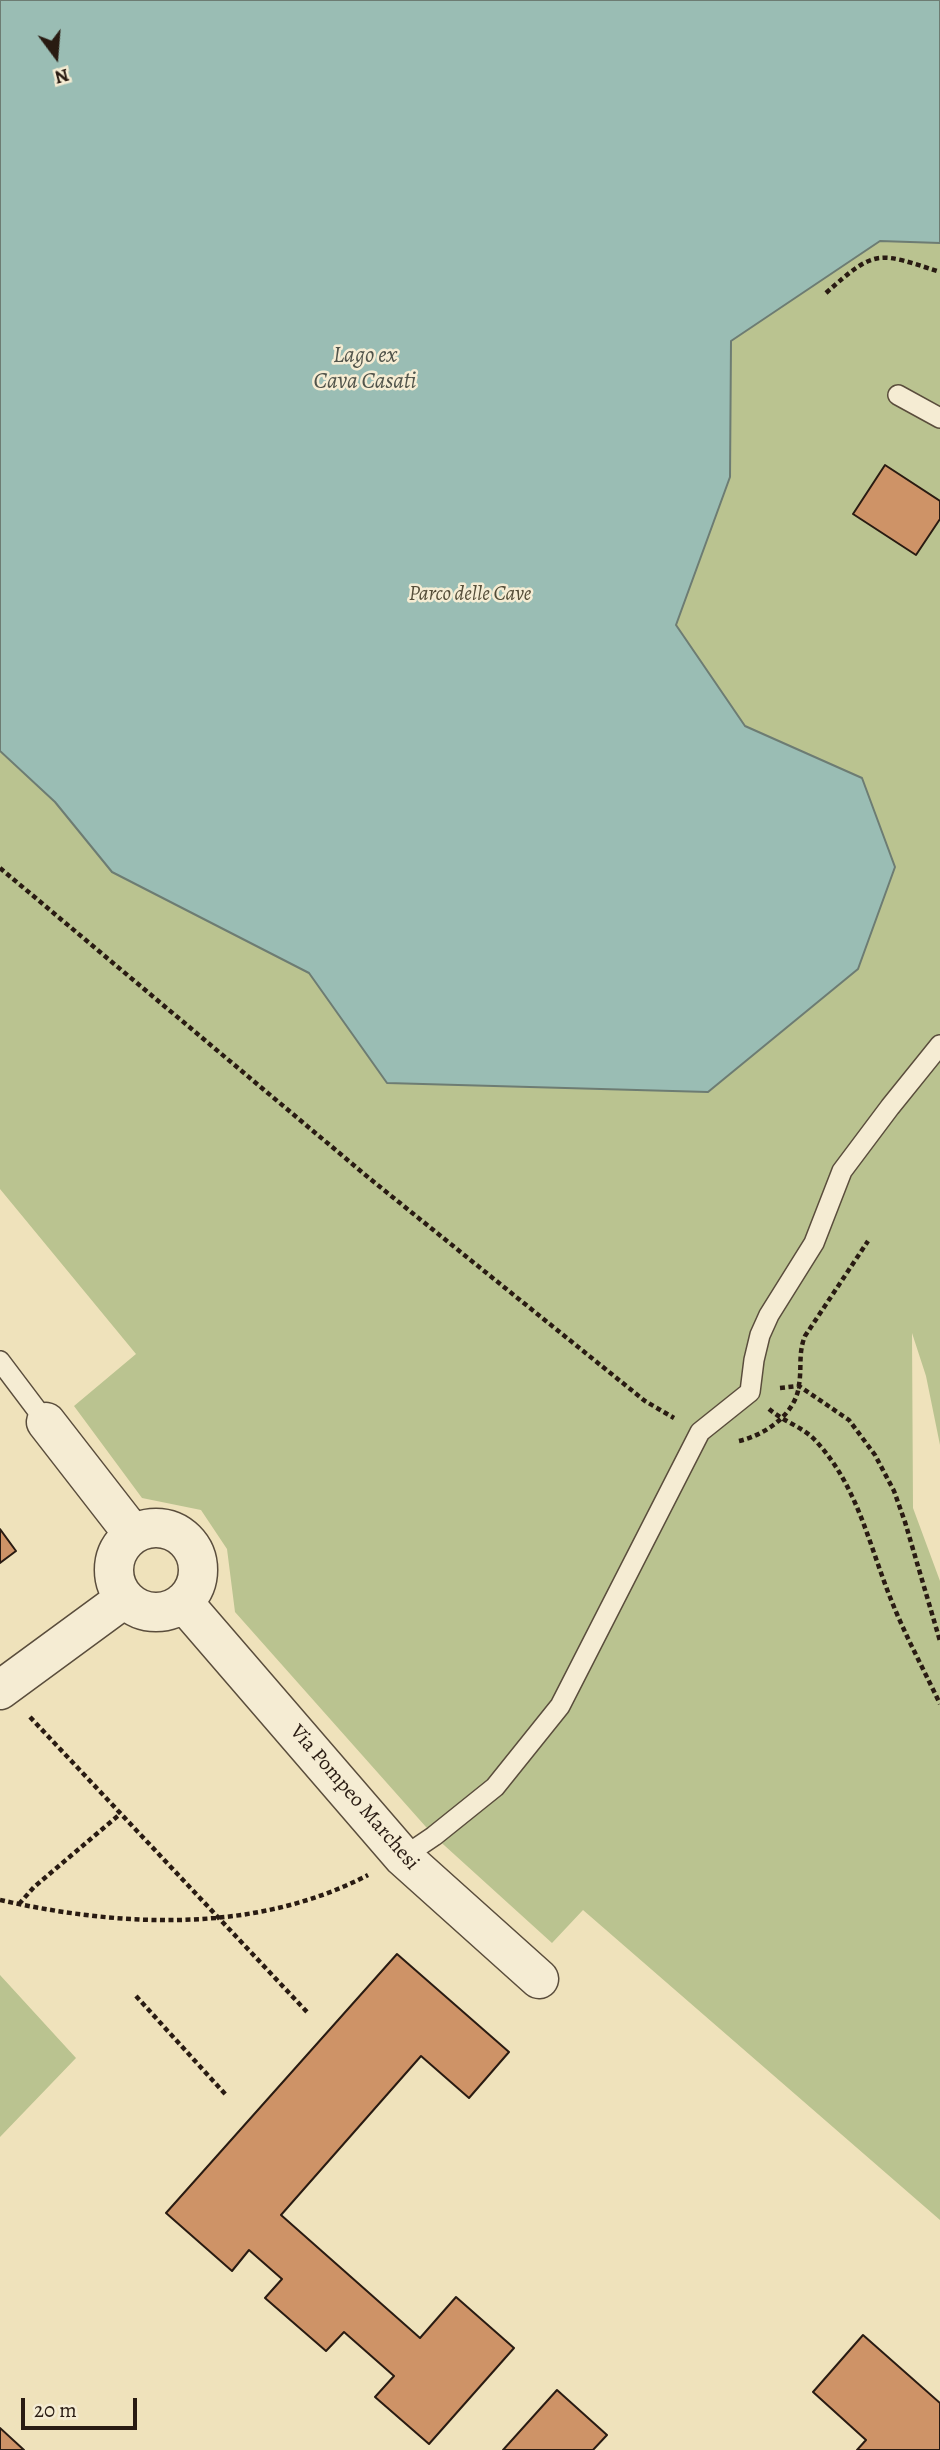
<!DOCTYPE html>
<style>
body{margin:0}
#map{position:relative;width:940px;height:2450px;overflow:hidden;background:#efe2bb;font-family:Alegreya,serif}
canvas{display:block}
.north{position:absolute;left:21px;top:21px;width:70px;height:70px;-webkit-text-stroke:5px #f5ecd3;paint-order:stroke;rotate:164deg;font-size:19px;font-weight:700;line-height:28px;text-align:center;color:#291b12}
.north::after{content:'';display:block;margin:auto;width:24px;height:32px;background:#291b12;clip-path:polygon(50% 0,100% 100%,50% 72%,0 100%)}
.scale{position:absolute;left:21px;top:2398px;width:116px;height:32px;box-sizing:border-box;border:4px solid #291b12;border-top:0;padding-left:9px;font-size:21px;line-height:24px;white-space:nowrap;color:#291b12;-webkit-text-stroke:5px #f5ecd3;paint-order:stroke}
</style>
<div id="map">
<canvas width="940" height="2450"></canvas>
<div class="north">N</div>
<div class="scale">20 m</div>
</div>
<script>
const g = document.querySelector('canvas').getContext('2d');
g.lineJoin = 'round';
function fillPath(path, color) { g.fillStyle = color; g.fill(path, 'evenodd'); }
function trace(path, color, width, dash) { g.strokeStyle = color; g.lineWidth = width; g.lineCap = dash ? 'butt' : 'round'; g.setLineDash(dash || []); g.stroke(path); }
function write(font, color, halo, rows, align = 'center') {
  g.font = font + ' Alegreya,serif'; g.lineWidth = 5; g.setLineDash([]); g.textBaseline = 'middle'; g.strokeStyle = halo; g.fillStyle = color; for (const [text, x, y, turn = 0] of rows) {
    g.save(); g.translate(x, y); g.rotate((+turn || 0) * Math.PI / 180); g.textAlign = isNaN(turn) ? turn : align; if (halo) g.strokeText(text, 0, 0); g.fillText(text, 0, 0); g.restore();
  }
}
fillPath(new Path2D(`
 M0,0H940V1445L926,1376L912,1333L913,1508L940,1581V2220L583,1910L552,1943L434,1836L235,1612L227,1549L201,1510L142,1498L74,1406L136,1354L0,1189Z
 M0,1975L76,2058L0,2137Z`), '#bac390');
const water = new Path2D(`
 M0,0H940V243L880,241L731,341L730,477L676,625L745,726L862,778L895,867L858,969L708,1092L387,1083L309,973L112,872L55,802L0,751Z`);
fillPath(water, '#9abdb4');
trace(water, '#6d7c73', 2);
const building = new Path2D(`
 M885,465L940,501V519L916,555L853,514Z
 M0,1529L16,1551L0,1563Z
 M397,1954L509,2052L469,2098L421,2056L281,2215L420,2338L456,2297L514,2348L429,2444L375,2397L394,2376L344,2332L326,2351L265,2298L282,2279L249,2250L232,2271L166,2213Z
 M863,2335L940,2403V2450H857L866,2440L813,2392Z
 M557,2390L607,2435L593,2450H503Z
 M0,2428L24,2450H0Z`);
fillPath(building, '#ce9367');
trace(building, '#291b12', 2);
const service = new Path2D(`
 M898,395L940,418
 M0,1361L46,1422
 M403,1857L434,1836L495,1787L560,1706L700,1432L750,1392L754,1360L760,1335L769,1315L814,1243L842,1171L890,1107L940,1045`);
const minor = new Path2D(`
 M46,1422L133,1534
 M114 1570a42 42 0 1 1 84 0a42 42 0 1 1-84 0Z
 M183,1602L403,1857L539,1979
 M0,1690L124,1599`);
trace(service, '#5a4d3c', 22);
trace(minor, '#5a4d3c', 41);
trace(new Path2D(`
 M826,293C876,248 878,252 940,272
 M0,868L369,1178L645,1401L674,1418
 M780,1388L799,1386L849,1420L875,1455L894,1491L905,1522L940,1641
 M769,1409C783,1421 802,1427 814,1439C858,1485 869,1546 892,1602C906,1637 924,1670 940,1704
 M739,1441C765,1435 796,1414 799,1385C802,1367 798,1353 805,1336L868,1241
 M30,1717L307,2012
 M0,1900C121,1927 255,1934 368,1875
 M19,1904L34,1887L120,1814
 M136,1996L226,2095`), '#291b12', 4.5, [5, 3.5]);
trace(service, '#f5ecd3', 19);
trace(minor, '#f5ecd3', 38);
write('italic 21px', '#544d38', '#f5ecd3', [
 ["Parco delle Cave",470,595]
]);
write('21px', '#291b12', '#f5ecd3', [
 ["Via Pompeo Marchesi",354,1798,49]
]);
write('italic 23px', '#51544b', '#f5ecd3', [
 ["Lago ex",365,356],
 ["Cava Casati",365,382]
]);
</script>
